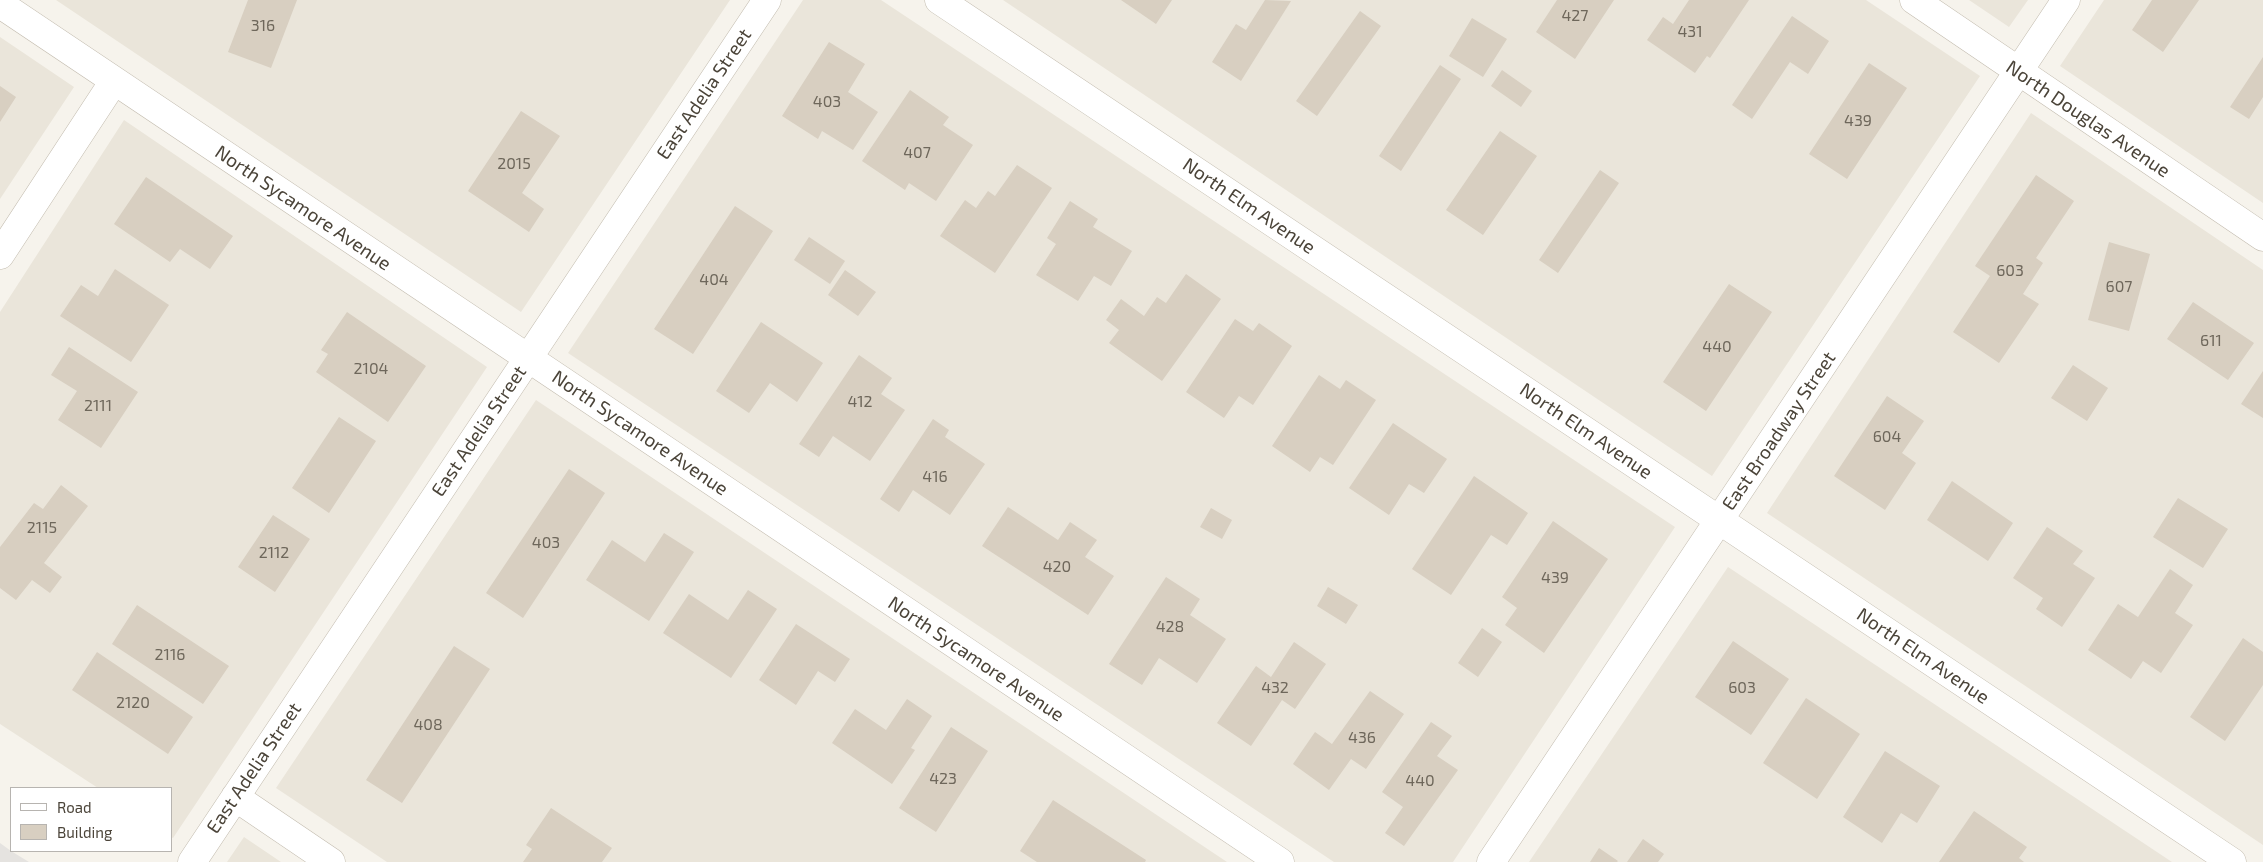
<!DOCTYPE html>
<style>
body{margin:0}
#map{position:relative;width:2263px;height:862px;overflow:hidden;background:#f6f3ec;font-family:"Exo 2",sans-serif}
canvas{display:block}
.legend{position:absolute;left:10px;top:787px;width:162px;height:65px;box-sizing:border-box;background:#fff;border:1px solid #b7b4b0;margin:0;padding:6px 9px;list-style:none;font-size:15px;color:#4b4439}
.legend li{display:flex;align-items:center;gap:10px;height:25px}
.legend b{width:25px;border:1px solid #b7b4b0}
</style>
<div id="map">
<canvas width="2263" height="862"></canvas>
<ul class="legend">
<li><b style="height:6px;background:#fff"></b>Road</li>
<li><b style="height:14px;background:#d8cfc1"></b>Building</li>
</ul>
</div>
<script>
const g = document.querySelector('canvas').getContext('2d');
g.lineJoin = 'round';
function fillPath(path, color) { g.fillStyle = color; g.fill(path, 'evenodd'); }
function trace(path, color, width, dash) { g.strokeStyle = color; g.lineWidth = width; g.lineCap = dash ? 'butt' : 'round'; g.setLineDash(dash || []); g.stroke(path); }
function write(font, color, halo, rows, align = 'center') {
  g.font = font + ' "Exo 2",sans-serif'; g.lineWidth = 4.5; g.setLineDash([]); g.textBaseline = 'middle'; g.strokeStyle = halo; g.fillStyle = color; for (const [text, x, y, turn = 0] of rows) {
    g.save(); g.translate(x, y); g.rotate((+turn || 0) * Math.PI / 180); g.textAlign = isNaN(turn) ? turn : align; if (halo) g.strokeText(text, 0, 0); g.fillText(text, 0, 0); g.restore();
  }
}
fillPath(new Path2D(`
 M56,0H730L521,312Z
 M803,0H881L1675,527L1453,862H1334L568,353Z
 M1003,0H1866L1980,76L1712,476Z
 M1969,0H2028L2009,27Z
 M2104,0H2263V203L2060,66Z
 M0,37L74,87L0,199Z
 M2031,113L2263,270V845L1767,513Z
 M124,120L487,367L173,838L171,837V788H98L0,724V312Z
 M536,400L1227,862H387L276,788Z
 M1728,567L2172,862H1529Z
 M244,837L281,862H227Z`), '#eae5da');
fillPath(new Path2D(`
 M0,843L11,851L29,862H0Z`), '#e5e3e0');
fillPath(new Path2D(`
 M248,0H297L271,68L228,52Z
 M1121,0H1172L1156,24Z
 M1265,0L1291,1L1241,81L1212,62L1236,24L1246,30Z
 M1557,0H1614L1575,59L1536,32Z
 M1689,0H1749L1710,58L1707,56L1695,73L1647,40L1663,17L1673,24Z
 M2152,0H2199L2163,52L2132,30Z
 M1360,11L1381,26L1317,116L1296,101Z
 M1792,16L1829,41L1808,74L1790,62L1752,119L1732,105Z
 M1472,18L1507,39L1483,77L1449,56Z
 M829,42L865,64L848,92L878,112L853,150L822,131L818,139L782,116Z
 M2263,57V97L2249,119L2230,107Z
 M1869,63L1907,88L1847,179L1809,154Z
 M1440,65L1461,79L1401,171L1379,156Z
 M1502,70L1532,91L1521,107L1491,86Z
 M0,86L16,97L0,122Z
 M910,90L949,117L943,125L973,145L936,201L909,183L905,190L862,161Z
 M521,111L560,136L522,193L544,209L529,232L468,191Z
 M1500,131L1537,156L1483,235L1446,210Z
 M1017,165L1052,188L995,273L940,236L965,200L976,208L988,191L995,196Z
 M1600,170L1619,183L1558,273L1539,260Z
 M2036,175L2074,201L2036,258L2043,263L2023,294L2039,304L1999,363L1953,332L1990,276L1975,266Z
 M146,177L233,236L210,269L180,249L170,262L114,224Z
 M1070,201L1098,219L1093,227L1132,251L1111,286L1094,276L1078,301L1036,275L1056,244L1047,238Z
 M735,206L773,231L693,354L654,329Z
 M809,237L845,261L830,284L794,260Z
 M2109,242L2150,254L2129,331L2088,320Z
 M115,269L169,305L131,362L60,316L81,285L98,296Z
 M845,270L876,292L858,316L828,295Z
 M1186,274L1221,299L1162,381L1109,343L1119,330L1106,320L1121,299L1144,316L1157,297L1166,303Z
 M1729,284L1772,312L1706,411L1663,382Z
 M2193,302L2254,343L2228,380L2167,339Z
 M347,312L426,366L388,422L316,372L328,354L321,350Z
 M1235,319L1253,331L1259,323L1292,346L1253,405L1239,396L1224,418L1186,392Z
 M761,322L823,363L797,402L770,383L749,413L716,391Z
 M69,347L138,392L101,448L58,420L77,391L51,375Z
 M859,355L892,378L881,394L905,410L870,461L833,436L819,457L799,444Z
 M2073,365L2108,388L2087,421L2051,398Z
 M2263,371V418L2241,404Z
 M1319,375L1340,389L1346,380L1376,400L1333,465L1320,457L1310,472L1272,446Z
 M1887,396L1924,421L1902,453L1916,463L1885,510L1834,476Z
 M339,417L376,441L329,513L292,488Z
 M933,419L949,430L945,437L985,464L950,515L913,490L899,512L880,499Z
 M1393,423L1447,459L1424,493L1409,484L1389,515L1349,488Z
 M569,469L605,493L523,618L486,593Z
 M1474,476L1528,513L1507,545L1491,535L1451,595L1412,569Z
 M1952,481L2013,523L1988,561L1927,520Z
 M61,485L88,506L44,563L62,577L50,593L32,580L16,600L0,588V547L34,503L43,509Z
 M2178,498L2228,529L2203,568L2153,537Z
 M1008,507L1058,540L1070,522L1097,540L1085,557L1114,576L1088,615L982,546Z
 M1211,508L1232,520L1222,539L1200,527Z
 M273,515L310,539L275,592L238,567Z
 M1553,521L1608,559L1544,653L1505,625L1517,608L1502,597Z
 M2047,527L2083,551L2073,564L2095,578L2062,627L2036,609L2043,598L2013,578Z
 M664,533L694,552L649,621L586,580L612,540L645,562Z
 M2170,569L2193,585L2175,613L2193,625L2161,673L2143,661L2131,679L2088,650L2118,604L2138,617Z
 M1166,577L1200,599L1190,615L1226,639L1197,683L1159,658L1142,685L1109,664Z
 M1328,587L1358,605L1346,624L1317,606Z
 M748,590L777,609L731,678L663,633L689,594L728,620Z
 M137,605L229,666L203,704L112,644Z
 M796,624L850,659L835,682L818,671L796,705L759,680Z
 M1482,628L1502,642L1478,677L1458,663Z
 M2243,638L2263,652V685L2225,741L2190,717Z
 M1733,641L1789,679L1751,735L1695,697Z
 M1294,642L1326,664L1295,709L1282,700L1251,746L1217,723L1256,666L1271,677Z
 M454,646L490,669L402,803L366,780Z
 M97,652L193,717L168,754L72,690Z
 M1370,691L1404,714L1366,769L1351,759L1329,790L1293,764L1315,732L1332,744Z
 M1806,698L1860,734L1817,799L1763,763Z
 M907,699L932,716L911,748L915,750L892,784L832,743L855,709L886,730Z
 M1431,722L1452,736L1437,756L1458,770L1404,846L1385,833L1403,807L1382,792Z
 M951,727L988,751L936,832L899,808Z
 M1885,751L1940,786L1917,823L1901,813L1882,843L1843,817Z
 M1053,800L1146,860L1145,862H1037L1020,851Z
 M551,808L612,848L602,862H523L532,849L526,845Z
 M1974,811L2027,847L2019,858L2024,862H1939Z
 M1643,839L1664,854L1658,862H1627Z
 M1599,848L1618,861L1617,862H1590Z`), '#d8cfc1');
const minor = new Path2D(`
 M939,0L2232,862
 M1914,0L2263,237
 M0,4L1280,862
 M0,255L114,81
 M235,797L331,862
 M192,862L767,0
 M1491,862L2066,0`);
trace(minor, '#c2bbae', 29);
trace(minor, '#fff', 28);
write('16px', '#6e675b', null, [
 ["427",1575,16],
 ["316",263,26],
 ["431",1690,32],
 ["403",827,102],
 ["439",1858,121],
 ["407",917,153],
 ["2015",514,164],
 ["603",2010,271],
 ["404",714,280],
 ["607",2119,287],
 ["611",2211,341],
 ["440",1717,347],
 ["2104",371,369],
 ["412",860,402],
 ["2111",98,406],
 ["604",1887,437],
 ["416",935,477],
 ["2115",42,528],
 ["403",546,543],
 ["2112",274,553],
 ["420",1057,567],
 ["439",1555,578],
 ["428",1170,627],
 ["2116",170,655],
 ["432",1275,688],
 ["603",1742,688],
 ["2120",133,703],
 ["408",428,725],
 ["436",1362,738],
 ["423",943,779],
 ["440",1420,781]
]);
write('19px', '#4b4439', '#fff', [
 ["East Adelia Street",704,94,-56],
 ["North Douglas Avenue",2088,119,34],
 ["North Elm Avenue",1249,206,34],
 ["North Sycamore Avenue",303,208,34],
 ["East Adelia Street",479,431,-56],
 ["North Elm Avenue",1586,431,34],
 ["East Broadway Street",1779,431,-56],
 ["North Sycamore Avenue",640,433,34],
 ["North Elm Avenue",1923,656,34],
 ["North Sycamore Avenue",976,659,34],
 ["East Adelia Street",254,768,-56]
]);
</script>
